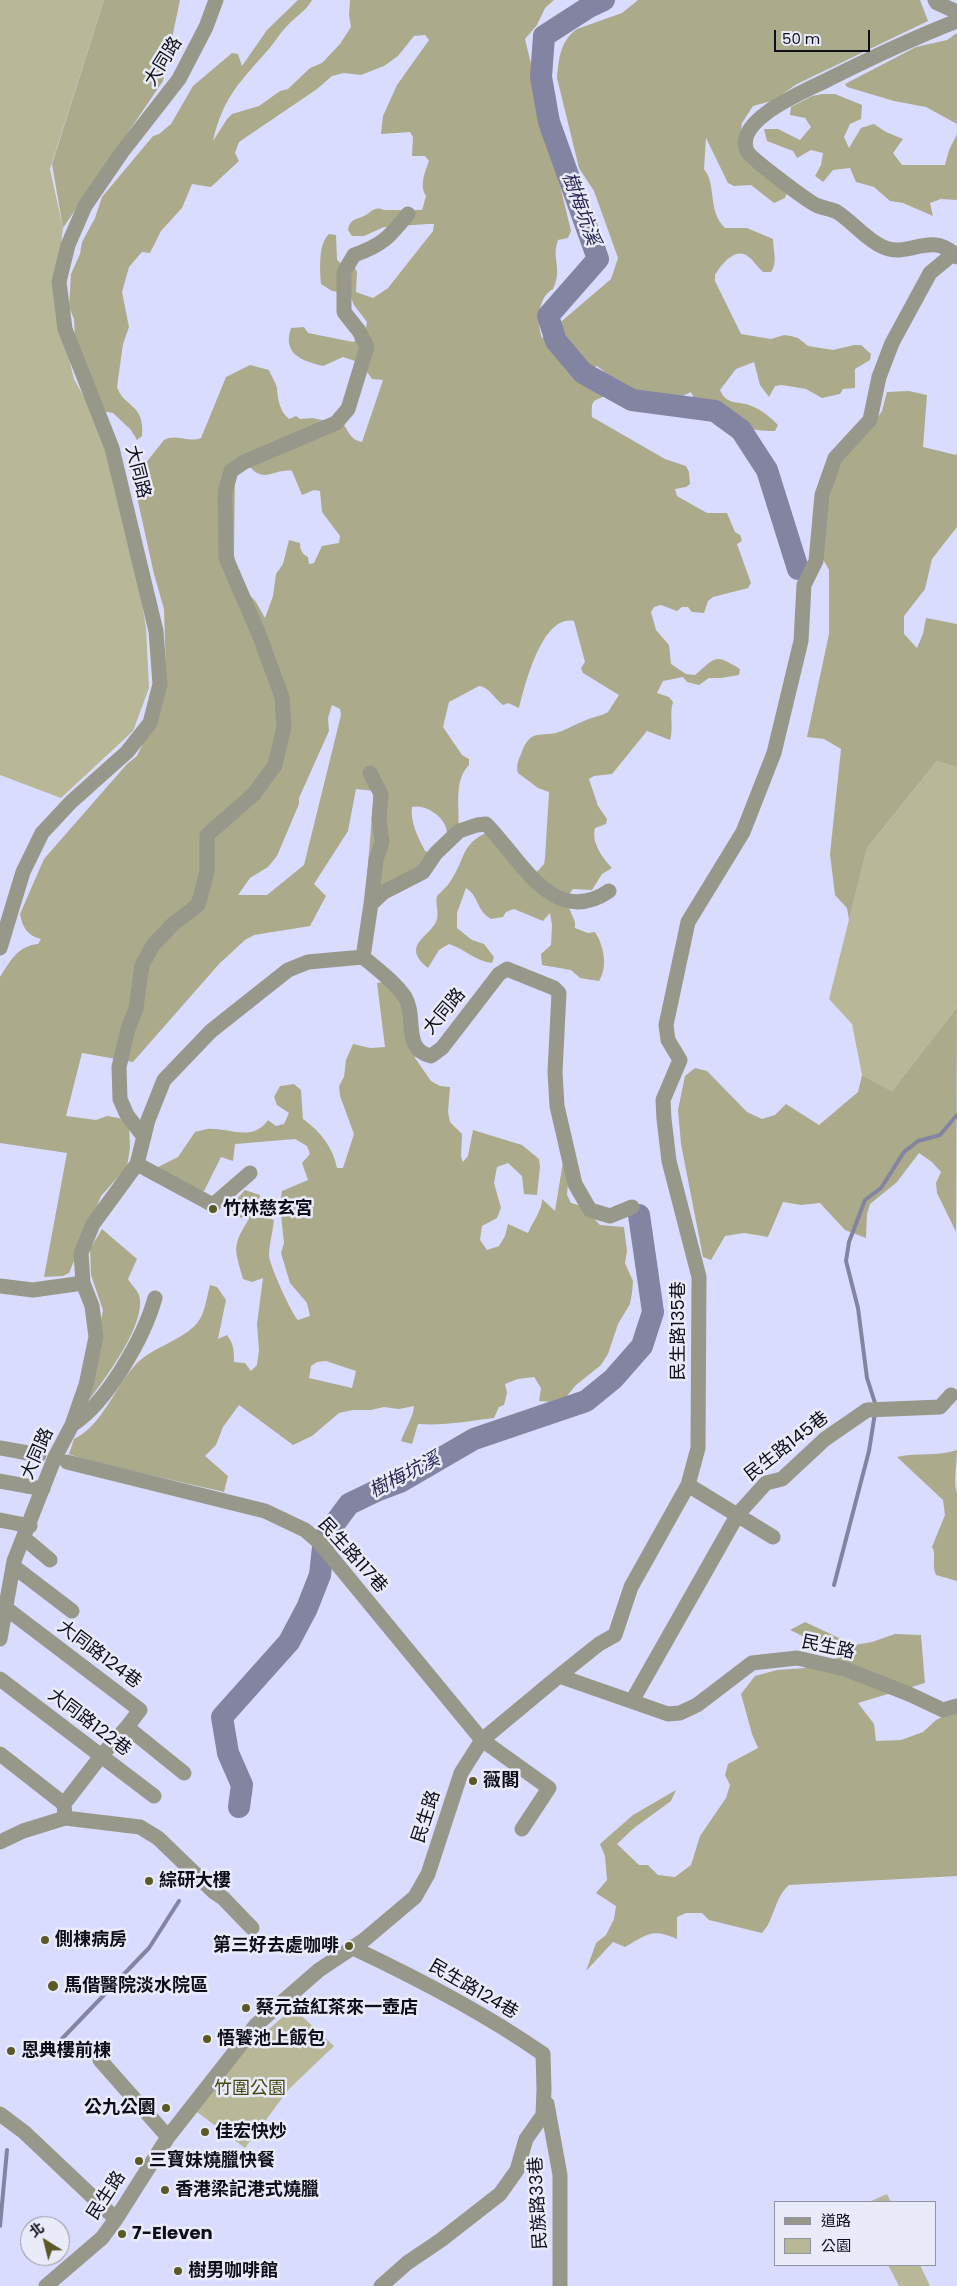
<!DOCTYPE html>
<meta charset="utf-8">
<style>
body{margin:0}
#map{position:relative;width:957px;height:2286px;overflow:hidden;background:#d9dcfe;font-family:Poppins,"Noto Sans TC",sans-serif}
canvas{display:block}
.legend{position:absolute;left:774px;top:2201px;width:162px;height:65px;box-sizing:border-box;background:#eaebf9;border:1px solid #9293a0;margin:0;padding:6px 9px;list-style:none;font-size:15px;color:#0e0e1a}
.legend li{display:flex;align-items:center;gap:10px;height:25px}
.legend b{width:25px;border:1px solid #9293a0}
.north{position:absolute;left:20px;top:2216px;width:50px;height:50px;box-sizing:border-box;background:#eaebf9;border:1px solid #9293a0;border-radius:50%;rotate:324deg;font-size:14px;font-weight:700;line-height:20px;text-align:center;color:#0e0e1a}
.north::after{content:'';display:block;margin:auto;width:18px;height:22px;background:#5a5825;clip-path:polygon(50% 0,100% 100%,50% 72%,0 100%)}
.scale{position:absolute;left:774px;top:30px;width:96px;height:22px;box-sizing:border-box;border:2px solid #0e0e1a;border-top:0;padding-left:6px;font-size:15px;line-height:18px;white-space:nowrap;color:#0e0e1a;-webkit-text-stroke:4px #eaebf9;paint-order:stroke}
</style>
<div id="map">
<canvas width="957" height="2286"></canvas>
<ul class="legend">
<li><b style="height:6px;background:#98988a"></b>道路</li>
<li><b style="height:14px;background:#b8b899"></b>公園</li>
</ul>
<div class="north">北</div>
<div class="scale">50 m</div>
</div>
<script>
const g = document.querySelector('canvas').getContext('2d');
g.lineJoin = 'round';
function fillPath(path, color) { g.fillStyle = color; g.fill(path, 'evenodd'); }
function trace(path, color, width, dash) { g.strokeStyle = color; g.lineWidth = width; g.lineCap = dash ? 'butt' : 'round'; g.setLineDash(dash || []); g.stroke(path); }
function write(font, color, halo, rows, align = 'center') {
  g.font = font + ' Poppins,"Noto Sans TC",sans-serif'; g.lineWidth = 5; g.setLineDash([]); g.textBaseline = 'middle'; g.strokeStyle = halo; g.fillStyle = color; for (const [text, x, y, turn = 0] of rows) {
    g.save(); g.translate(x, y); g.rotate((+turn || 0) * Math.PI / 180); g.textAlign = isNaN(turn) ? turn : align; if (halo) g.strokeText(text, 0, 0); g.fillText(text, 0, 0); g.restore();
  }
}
fillPath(new Path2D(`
 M0,0H104L50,169L63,228L54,298L74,379L117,457L146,627L149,688L133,731L61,798L0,775Z
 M937,761L957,768V1007L892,1091L862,1075L852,1024L829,999L867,848Z
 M293,2008L334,2046L289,2089L245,2148L197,2112L237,2057Z
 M887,2194L891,2202H869Z
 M888,2265H920L930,2286H899Z`), '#b8b899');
fillPath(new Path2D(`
 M104,0H180L163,81L63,228L52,164Z
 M298,0H312C307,10 295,17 288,25C280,33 275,42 268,50C240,82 223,97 213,141L227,119L232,114L259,106L280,91L288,89L310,68L322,63L340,44L351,27L349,15L350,0H554L545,8L537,25L525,39L571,231L568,238L558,240C551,259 563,268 553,289C537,298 537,322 542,338L611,279L618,258L594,191L579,168L557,78C559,58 560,41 577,29L622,13L638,0H920L928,21L797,84L772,101L753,106L742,123L740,136L787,192L785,198L774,203L751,185L734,186L728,183L706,138L704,169C717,185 707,210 725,228H747L773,239C773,250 778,263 771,272H763C757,267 753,259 746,255C734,248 720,266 715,275V281L741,334L771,339L784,335L791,336L798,338L808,346L833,350L854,345H861L871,354L870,360L855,369V388L843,389L840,394L822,398L806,389L782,385L775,386L769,397L760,385L754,362L736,369L720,390C726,405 737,401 749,405C761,409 770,417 778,425L775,431C764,431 750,430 740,426C724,420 714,405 697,405L691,392L674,400L661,402L637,398L597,366L581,373L593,378L596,384L605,386L610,390L607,395C593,402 591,398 592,417L665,459L686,466L689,472L690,484L686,487L675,489L677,496L707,513H727L735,532L740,535L742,541L737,544L751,583L748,588L713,597L708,601L704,613L692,612L688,607H682L677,611L661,605L654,607L651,612L656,630L669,645L671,664L686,674L695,675C717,656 715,654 740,669L739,675L721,678H709L699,685L687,682L683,677L663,681L657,693L669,697L673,702C669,715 674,727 670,740L647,731L612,774L594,776L589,779L598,806L607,819L606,824L595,828C591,843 603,858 612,868L602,874L592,890L573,889L569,894V908L575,922V928L588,933L595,932C604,946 608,967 599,981L580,978L571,970L542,965L541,954L551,945L552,925L550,913L543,921L514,909L506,912L503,917L491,919C475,909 480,897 466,888L457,913V928L472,940L484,944L494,957L492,963C475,961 465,949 449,944L439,950L428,968C399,944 432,937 437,919C439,911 435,904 437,896C443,890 449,885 453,877C465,858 462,844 486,833L535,874L544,864L545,858L549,792L538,788L518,773C516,766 518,761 521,754C531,726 541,739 562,731C575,725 588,718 602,715L608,712L619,695L583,673L581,668L585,662L574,621C542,614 525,685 519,708L508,703L503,705C494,698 489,687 479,686L449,702L443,727L462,755L469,759V765C452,782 461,812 458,834L447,838C447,834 447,829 445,825C440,814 424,804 412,807C410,822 418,837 425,851L431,852L413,873L364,914L374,791L356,789L348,831L314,884L326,896L310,926L254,935L245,940L219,964L133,1062L82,1053L66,1116L96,1120L107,1116L119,1118L129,1125L130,1148L127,1167L101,1196L69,1273L63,1276L44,1277L67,1153L0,1143V977C10,961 18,946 38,944L41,939C27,935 23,928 20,914L44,859L127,764L137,756L161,705L166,674L164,609L154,574L133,479L164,440C176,433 188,443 201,438L226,377L250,365L269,370C271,376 277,384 277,389C278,401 280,411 289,419L296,416L300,419L313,418L344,425C350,434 351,440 362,442L383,380L372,379L361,363L343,357L323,366C302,361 282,354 291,328L304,327L308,333L353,342C361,337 366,333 367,322L354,305L349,293L332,291L321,284C320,269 318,244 329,234L336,235L337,260L342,264L354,266L357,272L356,292L373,298L388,288L433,231L434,224H428L384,227L364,236H352L348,230C350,218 357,220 366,215C373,211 374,206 384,210H422L426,196C419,186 425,172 429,161L425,156H412L413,137L410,132L381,134L383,116L397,85L429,40L425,35L414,36L398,56L384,66L361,75L344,73L332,76L317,89L239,142L235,153L239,161L211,187L192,184L182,208L161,231L150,253L142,252L129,267L122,292L129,327L123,344L117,387C124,408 145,403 142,436L137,440L131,430L113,413L101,411L75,339L74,319L69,307L71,274L80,254L82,242L95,218L102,197L153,136L159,134L171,124L193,86L232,53L238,54L242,66L267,30ZM235,466L250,467C264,484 276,468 292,471L302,495L314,490L320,491L322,512L340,536L339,543L322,546L314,563L309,564L308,557C302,554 300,550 300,543L289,540L283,564L276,574L273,596L265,618L256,602L246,591L236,567L234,555ZM332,705L340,709L341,715L304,865L267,895H238L250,878L268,867L277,856L299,804V798L329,731L328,718Z
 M957,33V124L926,107L894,101L847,87L845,84L916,47L947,40Z
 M822,94H835L862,105L861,119L850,124L844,137L849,148L861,128L874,124L886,132L903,139L893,153L902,165H945L949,150L957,134V200L941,199L930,203L933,216L903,203L890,201L874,187L856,182L850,168L833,170L823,182L815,176L821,165L823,153L811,150L797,158L793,151L767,141L764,129H778L800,140L811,127L805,118L790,115L791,107L812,96Z
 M909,391L927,395L923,447L956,455L957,453V527L932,559L925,589L904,616V634L917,648L923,634L926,618L957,624V768L937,761L867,848L849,920L847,908L835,895L830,854L841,749L824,739L807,737L829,634V570L814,543L827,467L870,429L882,411L887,392Z
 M383,982L403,1004L415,1058L431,1081L440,1086L450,1087L448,1112L450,1122L462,1134L461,1157L463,1162L468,1156L473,1130L522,1145L539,1159L540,1167L537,1195L524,1194L522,1176L508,1163L497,1167L494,1183L501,1208L497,1218L482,1226L480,1240L487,1250L499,1246L505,1236L508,1224L528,1233C533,1221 542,1211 542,1199L555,1211L563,1162L569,1170L567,1195L571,1203L582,1206L600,1225L624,1227L627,1251L625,1263L633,1281L632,1293L630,1304L618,1324L608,1354L601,1365L576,1385L566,1397L551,1402L539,1401L541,1388L534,1377L518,1379L505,1384L507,1393L504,1405L499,1407L494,1418C468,1421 444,1426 418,1424L412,1444L401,1441C405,1429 413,1418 414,1406L399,1409L384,1407L371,1410H353L339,1413L312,1436L293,1445L239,1405L223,1427L216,1445L205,1456L228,1476L224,1492L89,1461L69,1454L74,1439C104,1424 114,1387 137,1363C155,1346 182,1341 198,1322C205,1313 207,1296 210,1285L217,1287L226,1300L218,1339L227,1335C234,1345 234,1350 234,1362L245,1363L251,1371L257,1365L259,1350L257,1324L263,1278L252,1282L243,1279C235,1249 231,1247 249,1219L248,1216L241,1218L228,1209L245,1190L260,1195L257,1218L266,1217L274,1220C273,1231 269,1245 269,1256C270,1266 291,1313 298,1320L310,1316L307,1303L290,1283L281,1253L284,1243L280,1205L282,1191L308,1180L302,1163L310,1154L307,1146L295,1139L235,1144L233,1161L221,1157L204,1191H196L158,1167L178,1157L195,1132C199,1131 203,1130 207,1129C228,1127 252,1143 268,1120L276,1126L284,1124L289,1113L277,1105L274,1097L280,1086L294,1084L301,1090L303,1119C320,1131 333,1147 337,1168H343L354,1134L340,1096L339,1086L344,1077L346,1060L353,1044L370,1048L385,1047L377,983ZM326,1361L356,1371L352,1388L309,1378L311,1366L317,1362Z
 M957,1007L956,1232L937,1193L936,1183L941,1172L932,1162L919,1153L897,1182L870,1204L867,1214L866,1238L845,1230L820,1203L801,1205L783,1202L768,1237L744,1233L725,1236L711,1260L703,1257L681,1144L678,1110L685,1076L695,1068L707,1071L747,1112L762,1119L775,1115L786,1104L819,1125L858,1092L862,1075L892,1091Z
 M102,1229L137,1259L128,1279C131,1284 137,1290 139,1295C148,1324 101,1384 84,1407L103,1310L91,1275L90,1249Z
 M957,1450C957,1465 953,1479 957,1493V1581L936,1575C931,1564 937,1554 932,1547L945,1515L943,1500L897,1457C917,1452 937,1457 957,1450Z
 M805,1622L854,1645L872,1642L895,1634L921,1635L925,1683L858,1703L874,1724L876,1741L901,1740L923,1732L936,1720L957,1709V1876L789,1885C774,1898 775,1919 762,1933L709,1920L702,1913H686L677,1917V1939C652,1928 648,1934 625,1947L613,1942L586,1971L596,1943L606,1935L614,1919L616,1906L596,1893L607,1880L605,1856L600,1844L633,1815L676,1790L671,1801L634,1828L617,1844L639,1865H648L658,1875L675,1877L691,1865L700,1836L726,1798L730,1785L725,1775L728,1764L758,1748L752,1734L741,1694L755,1676L777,1670L805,1668L843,1656L790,1630Z`), '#abab8b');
trace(new Path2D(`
 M876,1406L867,1378L858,1308L846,1261L849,1242L865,1200L881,1188L904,1152L918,1141L940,1135L957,1115
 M834,1585L869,1451L875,1413
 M56,2045L149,1948L179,1901
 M0,2226L7,2150`), '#8384a2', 4);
trace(new Path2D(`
 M604,0L589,7L544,36L541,77L549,122L598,259L548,316L556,341L583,373L632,400L715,411L741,430L767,470L798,569
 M239,1807L242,1785L228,1753L222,1717L289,1642L307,1608L320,1575L324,1538L349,1504L376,1491L400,1482L474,1439L586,1401L613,1379L642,1346L653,1312L639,1215`), '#8384a2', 22);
trace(new Path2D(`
 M935,0L937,3L957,12
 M957,21C913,38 871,58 829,79C808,90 733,119 747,151C750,158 806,200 816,205C822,208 831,209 837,212C853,222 865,239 883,247C909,259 932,229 957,257
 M370,773L381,794L379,819L382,842L376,860L371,904
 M0,948L23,872L42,833L71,802L127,752L150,723L160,684L156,631L112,448L65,329L59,282L68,245L85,206L122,152L179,79L206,27L216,0
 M363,957L371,904L384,892L423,872L436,853L459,831L477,825L486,824C521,859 553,929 609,891
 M144,1137L127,1115L120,1099L119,1067L128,1029L136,1008L142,965L153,945L173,924L198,905L207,872V835L254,794L275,765L284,727L282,697L258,632L226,558L225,492L231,471L244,462L336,423L348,409L367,347L359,331L344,312V272L354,255C383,245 389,237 408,214
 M137,1164L213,1205L250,1173
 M0,1286L33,1290L83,1283
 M72,1425C107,1403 144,1337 155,1298
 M0,1448L39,1455
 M67,1462L265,1511L305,1530L319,1542L482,1740L549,1788L522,1829
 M0,1481L43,1489
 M688,1485L773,1537
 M0,1520L30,1526
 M24,1538L50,1560
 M13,1566L72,1611
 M7,1609L140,1710L127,1727L184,1773
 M0,1639L14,1561L55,1457L72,1425L86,1385L96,1337L92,1306L83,1283L81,1253L93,1224L137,1164L148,1120L164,1080L211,1031L288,970L308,962L363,957C377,969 395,982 405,997C417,1017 402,1050 431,1056L442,1048L499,974L507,969L554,988L559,993L555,1072L557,1106L575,1184L590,1210L610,1216L632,1207
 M559,1676L599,1644L615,1635L631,1587L688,1485L698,1448L699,1277L669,1161L664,1119L663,1100L680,1060L668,1040L666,1025L688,922L743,832L774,753L801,641L804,585L816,561L822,495L835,458L870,420L879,377L892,343L930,273L954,253
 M0,1679L154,1796
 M632,1701L738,1514L766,1483L782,1479L825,1439L867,1410L940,1407L951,1395
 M0,1754L64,1804
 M65,1818L64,1804L101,1756L127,1727
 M0,1842L23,1831L65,1818L140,1827L158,1838L214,1892L223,1898L252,1928
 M351,1947C417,1978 483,2012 543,2054L544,2089L543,2115L526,2139L517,2170L500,2194L441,2240L407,2263L381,2286
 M100,2060L168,2137
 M547,2104L560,2175V2286
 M0,2114L24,2132L116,2219
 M46,2286L102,2238L116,2219L168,2137L256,2025L319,1970L364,1940L415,1897L428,1874L461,1773L482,1740L559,1676L668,1714L680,1713L697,1705L752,1663L797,1658L845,1669L909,1694L943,1710L957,1706`), '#98988a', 15);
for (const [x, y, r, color] of [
 [213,1209,5,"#5a5825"],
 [473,1781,5,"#5a5825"],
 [149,1881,5,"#5a5825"],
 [45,1940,5,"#5a5825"],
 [349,1946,5,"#5a5825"],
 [53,1986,6,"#5a5825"],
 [246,2008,5,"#5a5825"],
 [207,2039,5,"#5a5825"],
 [11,2051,5,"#5a5825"],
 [166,2108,5,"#5a5825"],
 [205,2132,5,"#5a5825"],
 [139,2161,5,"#5a5825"],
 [165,2190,5,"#5a5825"],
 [122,2234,5,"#5a5825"],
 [178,2271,5,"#5a5825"]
]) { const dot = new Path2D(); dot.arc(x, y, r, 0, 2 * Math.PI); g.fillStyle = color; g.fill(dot); trace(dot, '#eaebf9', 2); }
write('18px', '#0e0e1a', '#eaebf9', [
 ["大同路",164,62,-58],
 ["大同路",137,472,76],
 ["大同路",445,1012,-50],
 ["民生路135巷",679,1331,-90],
 ["民生路145巷",787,1447,-38],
 ["大同路",38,1454,-66],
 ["民生路117巷",352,1556,48],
 ["民生路",828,1648,12],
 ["大同路124巷",99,1655,37],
 ["大同路122巷",89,1723,37],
 ["民生路",427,1817,-72],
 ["民生路124巷",473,1990,30],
 ["民生路",107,2196,-57],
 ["民族路33巷",539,2203,-93]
]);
write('bold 18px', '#0e0e1a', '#eaebf9', [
 ["竹林慈玄宮",223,1209],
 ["薇閣",483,1781],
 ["綜研大樓",159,1881],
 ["側棟病房",55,1940],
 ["第三好去處咖啡",339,1946,"right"],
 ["馬偕醫院淡水院區",64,1986],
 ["蔡元益紅茶來一壺店",256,2008],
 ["悟饕池上飯包",217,2039],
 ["恩典樓前棟",21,2051],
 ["公九公園",156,2108,"right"],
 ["佳宏快炒",215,2132],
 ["三寶妹燒臘快餐",149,2161],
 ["香港梁記港式燒臘",175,2190],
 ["7-Eleven",132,2234],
 ["樹男咖啡館",188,2271]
], 'left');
write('18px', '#494710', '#eaebf9', [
 ["竹圍公園",250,2089]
]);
write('italic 19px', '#26244d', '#eaebf9', [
 ["樹梅坑溪",580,209,70],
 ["樹梅坑溪",405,1476,-27]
]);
</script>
